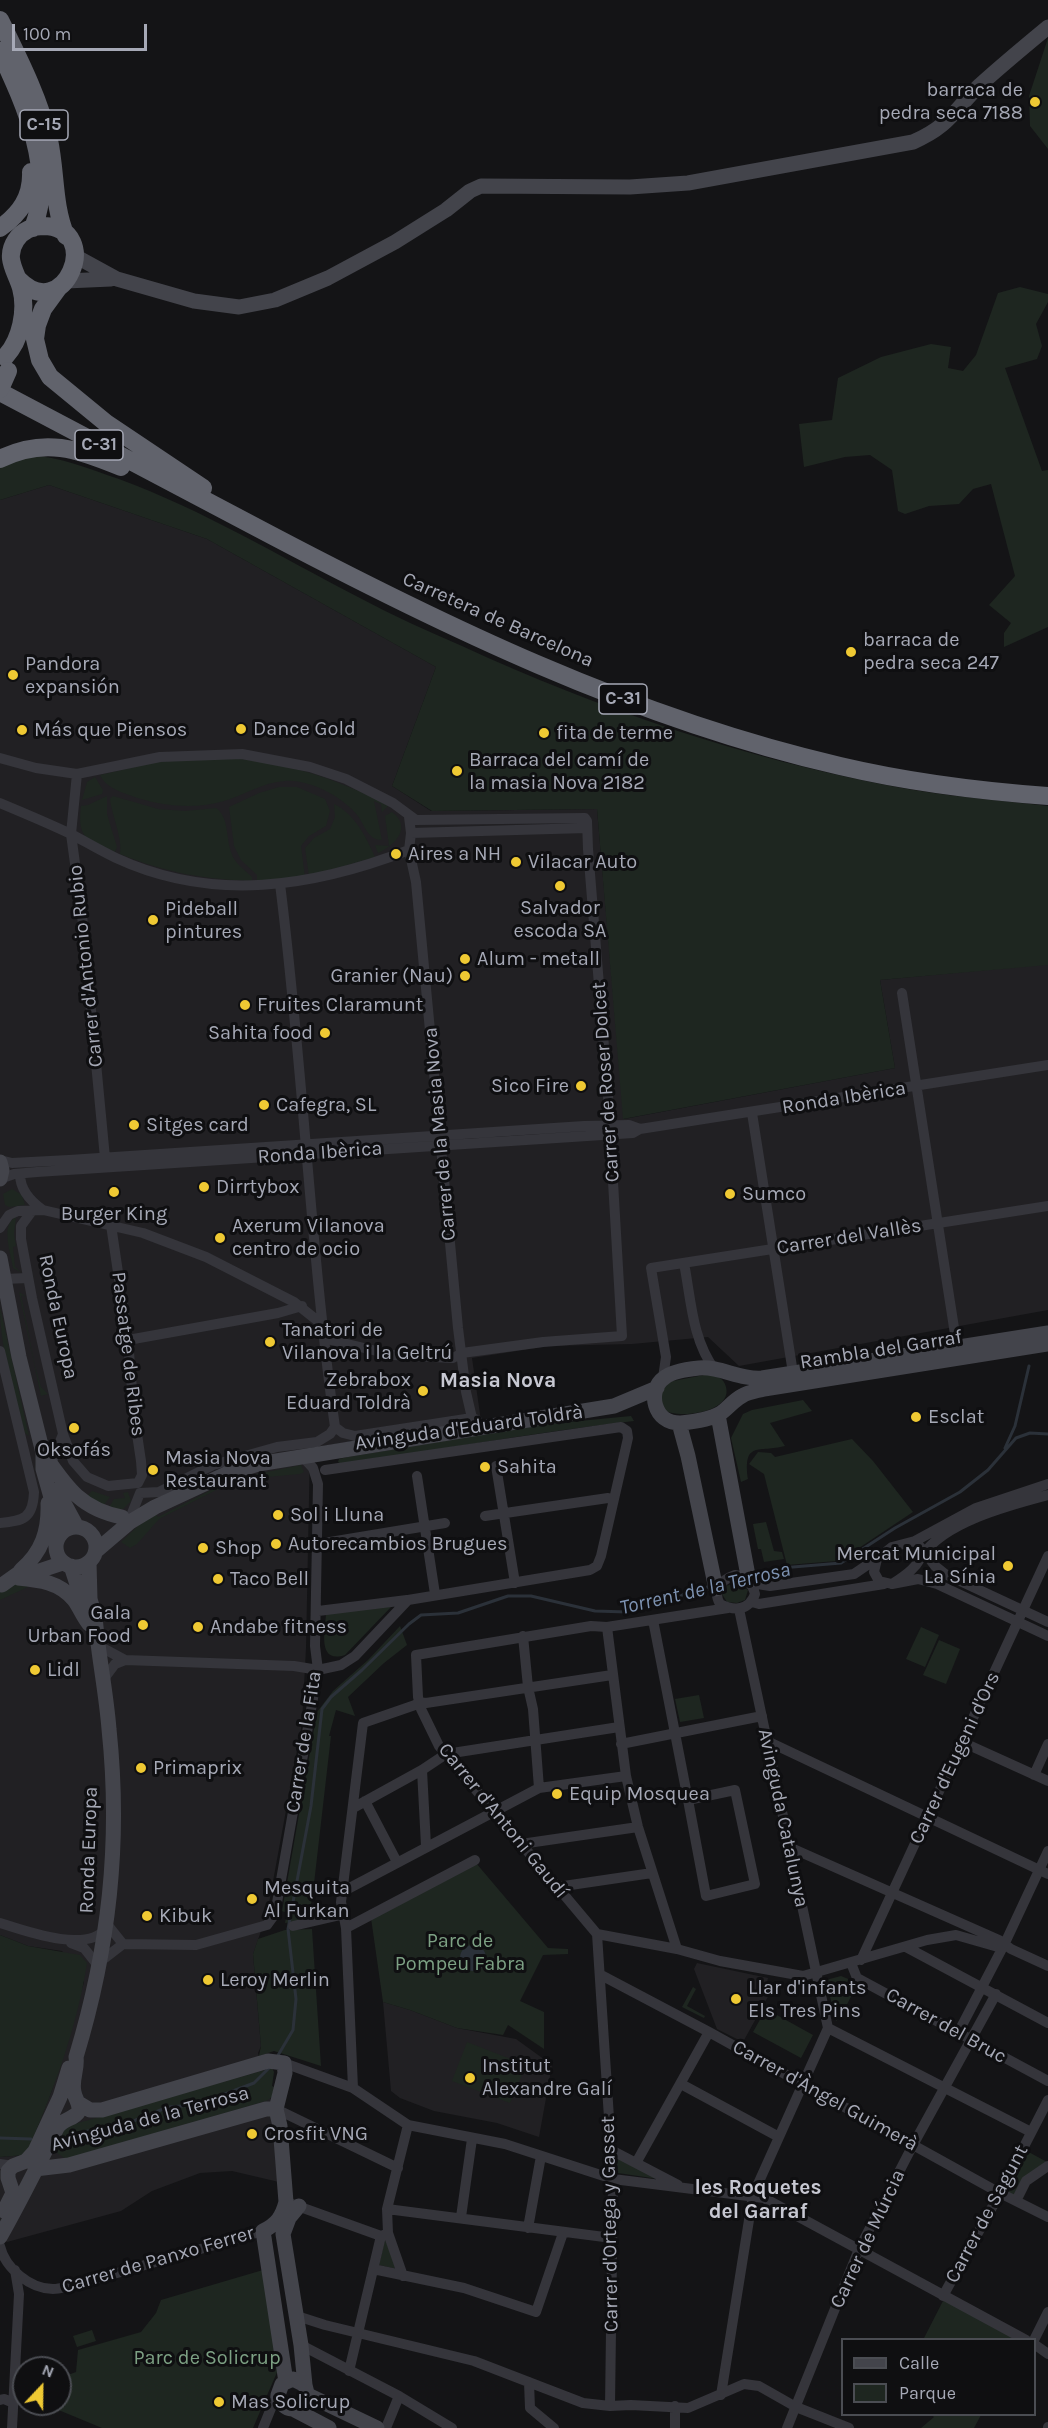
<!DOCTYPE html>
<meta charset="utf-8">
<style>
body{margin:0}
#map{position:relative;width:1048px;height:2428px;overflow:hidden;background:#141416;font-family:Karla,sans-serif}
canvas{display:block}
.legend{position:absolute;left:841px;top:2338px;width:195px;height:78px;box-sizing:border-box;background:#0f0f11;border:2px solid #4b4d53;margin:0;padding:8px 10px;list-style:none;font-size:18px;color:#a6a9b6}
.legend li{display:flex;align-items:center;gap:12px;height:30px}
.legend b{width:30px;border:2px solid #4b4d53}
.north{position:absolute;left:12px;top:2356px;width:60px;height:60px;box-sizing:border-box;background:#0f0f11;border:2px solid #4b4d53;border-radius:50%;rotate:22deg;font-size:16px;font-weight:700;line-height:24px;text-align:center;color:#a6a9b6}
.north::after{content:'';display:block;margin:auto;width:21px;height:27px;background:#efc933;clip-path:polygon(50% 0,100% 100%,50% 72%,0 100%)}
.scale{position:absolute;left:12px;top:24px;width:135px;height:27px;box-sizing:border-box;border:3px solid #a6a9b6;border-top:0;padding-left:8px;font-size:18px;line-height:21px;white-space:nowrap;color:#a6a9b6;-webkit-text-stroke:4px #0f0f11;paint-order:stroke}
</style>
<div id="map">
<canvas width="1048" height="2428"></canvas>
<ul class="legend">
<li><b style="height:8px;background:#43444b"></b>Calle</li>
<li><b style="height:16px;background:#1e2620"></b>Parque</li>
</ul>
<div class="north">N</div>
<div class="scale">100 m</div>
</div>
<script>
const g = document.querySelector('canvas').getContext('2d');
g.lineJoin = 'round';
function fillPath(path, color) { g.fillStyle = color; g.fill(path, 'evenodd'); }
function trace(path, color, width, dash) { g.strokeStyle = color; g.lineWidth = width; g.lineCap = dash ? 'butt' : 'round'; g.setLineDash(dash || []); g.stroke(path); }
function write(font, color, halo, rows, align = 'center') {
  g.font = font + ' Karla,sans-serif'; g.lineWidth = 6; g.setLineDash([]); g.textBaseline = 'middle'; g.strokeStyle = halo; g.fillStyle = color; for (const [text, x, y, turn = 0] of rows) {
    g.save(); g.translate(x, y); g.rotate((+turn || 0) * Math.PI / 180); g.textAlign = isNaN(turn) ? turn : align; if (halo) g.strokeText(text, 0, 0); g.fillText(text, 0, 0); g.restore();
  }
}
fillPath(new Path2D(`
 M49,485L207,539L436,667L392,786L431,811L597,809L624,1119L895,1068L880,980L1048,964V1310L739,1366L708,1337L632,1344L549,1346L472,1358L481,1421L310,1448L306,1648L302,1723L267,1914L253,1954L261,2046L258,2053L276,2119L279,2182L232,2171L200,2173L152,2191L121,2211L7,2242L0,2237V2157L26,2155L52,2090L84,1982L62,1951L28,1946L0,1935V500Z
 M697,1963L768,1978L765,1991L770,1993L743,2042L717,2029L694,1969Z
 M383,2002L410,2010L457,2028L516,2039L552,2065L539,2137L497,2123L434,2111L400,2098L391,2091Z`), '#212023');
fillPath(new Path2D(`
 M1048,38V149L1030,126L1029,96Z
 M1020,287L1048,294V302L1036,324L1042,346L1037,359L1005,368L1042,471L1048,470V627L1004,647V633L1011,623L989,605L1015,576L991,484L973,489L959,504L929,506L905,514L898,511L892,470L870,455L845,457L804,467L799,424L832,420L838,378L881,357L931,344L951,347L948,368L963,371L976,355L998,293Z
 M30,455C61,457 89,469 119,479C203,510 279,556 358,597C392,615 427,631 462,646C599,709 743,758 891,786C943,796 996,800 1048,806V965L880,980L895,1068L623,1119L597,809L432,811L392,786L436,667L207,539L49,485L0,500V458Z
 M228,758C291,763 333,778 389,805L382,812L381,804L374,801L382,840C368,840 365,826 358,816C343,797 309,779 285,781C263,782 245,795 224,801C194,810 158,806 129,795C118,791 106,787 100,775L161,761Z
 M95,777L103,790L102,794L82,800L87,782Z
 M279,787H297L325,799L330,811L326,826L309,836L301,846L305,877L257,881V875L241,860L234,846L229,807L259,793Z
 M107,796V814L117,847L115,852C87,839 77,840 81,806L88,805Z
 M113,796L158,809L185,811L216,808C229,817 226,838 231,852C234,863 244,869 252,877V881C202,879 168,873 120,854C123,839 112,816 110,799Z
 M334,804C355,814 366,837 375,857L309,876L305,848L314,838L330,829L335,817Z
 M392,812C412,827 396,845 378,853L375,845L389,846L385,816Z
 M12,1189L22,1195L25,1205L9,1207L5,1205L3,1194Z
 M16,1217L14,1234L16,1246L13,1247L15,1267L22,1273L13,1268C11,1253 0,1225 16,1217Z
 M19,1292L27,1297L21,1295L35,1366L41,1387L48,1394L41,1396Z
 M0,1307L29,1436L25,1433C14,1392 0,1350 0,1307Z
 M709,1374C717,1376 724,1378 726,1387C733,1413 676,1420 662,1409L659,1392L668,1382Z
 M803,1400L812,1411L770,1423L785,1446C759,1453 743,1440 748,1479L741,1482L731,1438L743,1414L752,1410Z
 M631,1416L634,1421C536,1432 439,1450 341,1464L338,1462L339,1459L348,1457L548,1424Z
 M852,1439L873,1461L913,1512L844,1558L837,1561L787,1565L764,1474L749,1464L758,1452L771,1453L775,1457Z
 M301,1465L304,1472L300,1474L245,1479L216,1490L159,1519L137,1544L130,1548L121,1542L139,1525L156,1514L158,1517L233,1479Z
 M92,1491L110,1497L102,1507L86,1497Z
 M128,1492L131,1501L123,1509H108L114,1499L125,1498L123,1493Z
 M766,1522L774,1551L782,1552L784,1559L764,1562L761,1549H758L753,1524Z
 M27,1583L28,1587L0,1600V1590L7,1586Z
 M738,1583L748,1590L745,1600L737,1603L727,1602L722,1594L725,1586Z
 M392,1606L345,1655C317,1664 325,1631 326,1614Z
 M400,1626L407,1645L384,1663L348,1697L355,1716L336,1710L329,1736H331L312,1901L304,1920L285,1923L287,1913L282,1911L317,1712L333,1691L368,1660Z
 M921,1627L939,1635L925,1667L906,1659Z
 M939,1640L960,1649L946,1684L923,1675Z
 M699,1695L704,1718L680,1722L675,1699Z
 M476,1863L548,1948L568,1949V1954L543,1955L520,2001L544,2012V2049L508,2025L503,2035L457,2028L410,2010L383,2002L371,1918Z
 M312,1929L321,2066L274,2051L259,2056L261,2046L253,1954L258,1939L285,1930Z
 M0,1935L28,1946L80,1955L87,1963C77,2029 52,2094 26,2155L0,2157Z
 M841,1976L858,1983L840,2018L836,2021L826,1980Z
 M693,1987L696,1989L687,2006L705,2016L704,2018L682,2007Z
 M766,2009L813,2035L801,2058L753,2032Z
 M467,2042L526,2065L510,2103L452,2081Z
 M272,2068L274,2072L272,2086L274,2087L272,2097L266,2101L66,2159L54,2151V2148L64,2127Z
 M1025,2150L1047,2162L1015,2196L1004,2190Z
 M615,2155L658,2179L618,2173Z
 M385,2239L397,2269L379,2265Z
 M263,2270L278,2370L253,2428H102L44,2404H60V2378L76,2372L78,2350L141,2332L156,2313L161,2300Z
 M945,2297L1021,2340H923Z
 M92,2330L96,2341L77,2347L73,2336Z
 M932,2415H981L974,2428H921L934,2417Z`), '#1e2620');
fillPath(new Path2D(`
 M460 1958a13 13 0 1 1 26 0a13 13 0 1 1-26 0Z`), '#2b3139');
trace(new Path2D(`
 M1005,1448L1015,1426L1029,1366
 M752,1576L781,1568L841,1563L895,1528L960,1492L988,1470L1016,1438L1030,1433L1048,1434
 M277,2057L293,2030L296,1999L288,1929L311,1806L322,1709L331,1697L362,1670L409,1624L421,1615L458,1613L508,1596H531L595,1611L627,1612L711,1586
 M0,2138L31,2139
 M61,2140L88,2131H109L168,2107L195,2105L217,2097L254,2083L270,2067`), '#2b3139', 3);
trace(new Path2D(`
 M0,758L36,768L77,774L160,757L242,754L310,767L346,779L393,803L416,820L585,818L587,821L588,849L608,1096L622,1336L543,1342L462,1353L453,1358L393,1355L331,1340L323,1325L294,1302L206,1257L143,1233L43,1210L18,1211L9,1215L0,1228
 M77,774L71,834L82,915L105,1158
 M0,803C24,813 48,823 71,834C86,842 101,851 116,858C213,903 313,887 409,850
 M409,817L411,833L409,850L416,882L458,1328L466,1392L472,1418
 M411,833L587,828
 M280,884C303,1065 310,1247 335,1427
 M902,993L957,1347
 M752,1113L793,1373
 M0,1160L12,1163L69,1160L584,1126L629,1125L640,1129
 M20,1174C20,1189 30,1201 43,1210
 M0,1179L14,1174L37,1172L633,1133L640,1129L1048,1065
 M32,1211L21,1226V1239L32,1298L63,1434L73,1461L87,1477L108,1486L138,1483
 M111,1225L128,1340L134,1414L141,1461L142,1475L138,1483
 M684,1263C691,1299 692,1340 715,1370
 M4,1279L28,1278
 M128,1340L278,1313L302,1306
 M0,1351L34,1492C33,1518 24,1521 0,1523
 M663,1378L666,1357L651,1268L1048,1206
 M51,1464L63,1434
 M496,1466L515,1583
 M417,1476L435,1594
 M132,1513L140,1493L159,1492L213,1465L277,1447L317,1442L330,1434L335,1427L343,1433L355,1436L472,1418L477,1420
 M485,1516L608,1498
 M915,1541L976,1508L1048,1484
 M915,1541L923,1550C921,1565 905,1576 892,1584L879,1581L874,1572L877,1559L892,1547Z
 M318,1544L445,1523
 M923,1550L935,1566L945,1574L1048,1622
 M922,1556C944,1522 1010,1505 1048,1495
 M735,1575C747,1577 752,1583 755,1594C749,1611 734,1611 720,1604C712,1590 721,1580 735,1575Z
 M751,1583L770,1586L854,1574L876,1559
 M892,1584L918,1579L937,1584L1048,1636
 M752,1602L759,1604L884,1584
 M739,1609L828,2028
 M318,1611L407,1600
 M653,1620L688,1800
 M607,1627L626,1776L638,1827L677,1949
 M523,1636L528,1687L533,1709L539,1788
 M97,1645L125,1660
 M103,1680L115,1664L125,1660L294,1666L318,1670L341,1665L355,1656L408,1600L590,1570L597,1566L601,1556L628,1438L627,1431L621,1427L325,1470
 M419,1702L426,1703L612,1675
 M767,1741L1048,1874
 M962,1742L1048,1781
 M621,1744L762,1716
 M422,1770L426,1846
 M1034,1775L1048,1744
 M735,1790L755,1884L706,1896L688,1800Z
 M365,1801L397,1862
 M353,1808L422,1770L446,1754L619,1727
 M521,1844L638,1827
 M789,1847L999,1940L1011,1949L1048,1966
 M557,1887L652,1873
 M342,1892L539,1788L626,1776
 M0,1923C25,1931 88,1954 106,1928
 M107,1924L123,1944
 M293,1926L345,1914
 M346,1928L475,1860
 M597,1934L439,1746L421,1709L418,1697L416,1655L591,1626L607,1627L728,1608
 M597,1934L613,2179L610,2406
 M597,1934L677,1949L720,1961L803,1976L927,1940L956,1935L998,1947L1005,1943
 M71,1943L84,1948L99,1967
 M906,1947L1048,2023
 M861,1960L1048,1556
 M101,1961L123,1944L196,1945L267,1925L275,1914L318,1670L315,1646L318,1484L313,1468L302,1456
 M851,1963L857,1978L1048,2081
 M601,1975L709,2032L1000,2193L1048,2217
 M828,2028L1031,2132
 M958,2033L1005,1943L1048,1851
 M284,2063L353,2088L408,2125L505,2144L613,2179L764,2198L1026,2340
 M681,2084L779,2137
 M353,2088L346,1928L341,1902L363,1723L415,1705L419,1702
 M276,2109L398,2168
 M611,2150L678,2185
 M636,2163L709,2032
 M0,2164L13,2166
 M1016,2201L1026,2181L1048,2166
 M292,2204L381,2236
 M387,2209L612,2238
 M461,2217L472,2139
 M528,2228L541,2156
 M388,2233L403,2276
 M0,2246C5,2268 30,2289 53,2289C59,2289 66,2287 72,2286L263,2231
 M373,2269L464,2288L536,2312L563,2233
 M943,2296L1000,2193L1048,2100
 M297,2316L325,2325L474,2361L583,2403L610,2406L631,2405L688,2408L744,2384L759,2386L796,2407L849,2428
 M1034,2340L1048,2312
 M1034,2344L1048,2354
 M301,2345L399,2396L452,2428
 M349,2371L381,2236L388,2233L387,2209L408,2125
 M529,2382L530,2408L554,2428
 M721,2395L753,2195L828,2028
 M0,2400L4,2399L14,2403
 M675,2406V2428
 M12,2428L19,2294L15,2270
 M263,2428L278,2391
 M386,2428L399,2396
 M787,2428L859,2249L913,2145L996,1994
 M1048,2428V2427`), '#35353b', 10);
trace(new Path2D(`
 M75,256L117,279L194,301L239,307L275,300L328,278L395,242L446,210L470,191L481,186L630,187L688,183L913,142C950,126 954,110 980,85C1002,65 1025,46 1048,27
 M66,281L111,279
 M0,1162L2,1170L0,1179
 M0,1258L19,1357L43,1453V1469L61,1533
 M1048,1333L762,1378C740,1380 720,1366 699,1368C689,1369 672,1371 664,1378C647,1390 653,1424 681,1423C692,1422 711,1419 721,1413C728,1408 734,1400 742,1396C748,1392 757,1391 764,1389L1048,1344
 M718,1415L749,1581
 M679,1423L688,1456L716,1589
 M43,1453C66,1486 80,1509 122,1517
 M57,1490L77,1527
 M56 1547a20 20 0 1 1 40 0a20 20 0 1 1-40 0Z
 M96,1551L130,1522L155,1507L226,1474L258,1464L614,1406L657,1388
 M71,1566L84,1606
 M21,1570C42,1552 49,1531 48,1503
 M24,1576L63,1563
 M18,1578C39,1580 60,1582 74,1600C80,1608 83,1617 89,1624
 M2,1585L23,1570
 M80,2104L90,2110H102L268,2061L284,2063L285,2073L276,2109L280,2126L286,2202C282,2217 277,2224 263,2231L286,2382
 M35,2169L69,2165L266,2109H276
 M299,2206L289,2218L283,2234L301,2345L305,2385L308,2397C302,2414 282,2413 278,2395L282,2384L293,2379L305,2385
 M4,2211L13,2193L8,2178V2171L13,2166L26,2161L35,2151L60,2097L69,2068
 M0,2237C21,2200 38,2165 57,2128C63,2118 74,2120 79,2111C80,2102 75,2100 74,2092C71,2080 78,2069 76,2057C109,1948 121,1843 109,1729C106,1691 98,1654 95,1616L90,1599L89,1562
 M308,2395L377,2428
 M295,2410L329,2428`), '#43444b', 15);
trace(new Path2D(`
 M0,20C19,59 39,98 49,140C56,172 53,206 66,236
 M0,51C24,103 56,171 33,228
 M0,228C20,214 32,197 31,172
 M59,287L43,309L37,325L35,339L40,360L50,377L106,423L203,488
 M5,357C21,340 27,310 21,288C16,271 4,258 16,240C22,231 33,226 44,226C105,228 64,327 18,279
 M0,392C84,436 168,481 252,525C439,624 632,718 840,766C908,782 979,791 1048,796
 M0,459C44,437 78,449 121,467`), '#61636c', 18);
trace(new Path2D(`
 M0,389L8,371`), '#61636c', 18);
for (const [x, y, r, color] of [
 [1035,102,6,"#efc933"],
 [851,652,6,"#efc933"],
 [13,675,6,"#efc933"],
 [241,729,6,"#efc933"],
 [22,730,6,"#efc933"],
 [544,733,6,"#efc933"],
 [457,771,6,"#efc933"],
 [396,854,6,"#efc933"],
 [516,862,6,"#efc933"],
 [560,886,6,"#efc933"],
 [153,920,6,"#efc933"],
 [465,959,6,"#efc933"],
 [465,976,6,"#efc933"],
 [245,1005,6,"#efc933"],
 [325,1033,6,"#efc933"],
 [581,1086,6,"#efc933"],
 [264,1105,6,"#efc933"],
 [134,1125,6,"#efc933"],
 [204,1187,6,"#efc933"],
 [114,1192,6,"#efc933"],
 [730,1194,6,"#efc933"],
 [220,1238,6,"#efc933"],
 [270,1342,6,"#efc933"],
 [423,1391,6,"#efc933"],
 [916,1417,6,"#efc933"],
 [74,1428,6,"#efc933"],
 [485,1467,6,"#efc933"],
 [153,1470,6,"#efc933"],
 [278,1515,6,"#efc933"],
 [276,1544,6,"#efc933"],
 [203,1548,6,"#efc933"],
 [1008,1566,6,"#efc933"],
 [218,1579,6,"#efc933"],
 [143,1625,6,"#efc933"],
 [198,1627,6,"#efc933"],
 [35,1670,6,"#efc933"],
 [141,1768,6,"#efc933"],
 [557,1794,6,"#efc933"],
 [252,1899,6,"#efc933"],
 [147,1916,6,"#efc933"],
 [208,1980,6,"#efc933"],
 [736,1999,6,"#efc933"],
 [470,2078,6,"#efc933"],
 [252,2134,6,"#efc933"],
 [219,2402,6,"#efc933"]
]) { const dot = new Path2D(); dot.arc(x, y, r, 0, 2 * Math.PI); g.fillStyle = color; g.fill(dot); trace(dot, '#0f0f11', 2); }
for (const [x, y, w] of [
 [44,125,48],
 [99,445,48],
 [623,699,48]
]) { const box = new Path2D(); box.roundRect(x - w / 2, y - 15, w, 30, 4.5); g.fillStyle = '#0f0f11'; g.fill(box); trace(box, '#a6a9b6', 1.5); }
write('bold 18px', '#a6a9b6', null, [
 ["C-15",44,125],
 ["C-31",99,445],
 ["C-31",623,699]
]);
write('20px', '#a6a9b6', '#0f0f11', [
 ["barraca de",1023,90,"right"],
 ["pedra seca 7188",1023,113,"right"],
 ["barraca de",863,640],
 ["pedra seca 247",863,663],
 ["Pandora",25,664],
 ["expansión",25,687],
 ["Dance Gold",253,729],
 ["Más que Piensos",34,730],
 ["fita de terme",556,733],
 ["Barraca del camí de",469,760],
 ["la masia Nova 2182",469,783],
 ["Aires a NH",408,854],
 ["Vilacar Auto",528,862],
 ["Salvador",560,908,"center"],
 ["escoda SA",560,931,"center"],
 ["Pideball",165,909],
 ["pintures",165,932],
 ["Alum - metall",477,959],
 ["Granier (Nau)",453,976,"right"],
 ["Fruites Claramunt",257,1005],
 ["Sahita food",313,1033,"right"],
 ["Sico Fire",569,1086,"right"],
 ["Cafegra, SL",276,1105],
 ["Sitges card",146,1125],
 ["Dirrtybox",216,1187],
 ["Sumco",742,1194],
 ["Burger King",114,1214,"center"],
 ["Axerum Vilanova",232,1226],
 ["centro de ocio",232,1249],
 ["Tanatori de",282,1330],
 ["Vilanova i la Geltrú",282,1353],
 ["Zebrabox",411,1380,"right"],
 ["Eduard Toldrà",411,1403,"right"],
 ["Esclat",928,1417],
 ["Oksofás",74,1450,"center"],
 ["Masia Nova",165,1458],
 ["Restaurant",165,1481],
 ["Sahita",497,1467],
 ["Sol i Lluna",290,1515],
 ["Autorecambios Brugues",288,1544],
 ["Shop",215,1548],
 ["Mercat Municipal",996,1554,"right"],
 ["La Sínia",996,1577,"right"],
 ["Taco Bell",230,1579],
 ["Gala",131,1613,"right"],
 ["Urban Food",131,1636,"right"],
 ["Andabe fitness",210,1627],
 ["Lidl",47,1670],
 ["Primaprix",153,1768],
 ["Equip Mosquea",569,1794],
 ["Mesquita",264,1888],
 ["Al Furkan",264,1911],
 ["Kibuk",159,1916],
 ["Leroy Merlin",220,1980],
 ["Llar d'infants",748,1988],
 ["Els Tres Pins",748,2011],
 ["Institut",482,2066],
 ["Alexandre Galí",482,2089],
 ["Crosfit VNG",264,2134],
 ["Mas Solicrup",231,2402]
], 'left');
write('20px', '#a6a9b6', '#0f0f11', [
 ["Carretera de Barcelona",498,620,24],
 ["Carrer d'Antonio Rubio",86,966,-96],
 ["Carrer de Roser Dolcet",606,1082,-94],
 ["Ronda Ibèrica",844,1098,-9],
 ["Carrer de la Masia Nova",440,1134,-95],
 ["Ronda Ibèrica",320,1153,-4],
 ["Carrer del Vallès",849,1237,-9],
 ["Ronda Europa",58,1317,78],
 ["Rambla del Garraf",881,1350,-9],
 ["Passatge de Ribes",128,1354,83],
 ["Avinguda d'Eduard Toldrà",469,1428,-8],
 ["Carrer de la Fita",304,1742,-81],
 ["Carrer d'Eugeni d'Ors",955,1758,-65],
 ["Avinguda Catalunya",783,1818,78],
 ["Carrer d'Antoni Gaudí",503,1821,51],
 ["Ronda Europa",89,1850,-88],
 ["Carrer del Bruc",946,2026,29],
 ["Carrer d'Àngel Guimerà",825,2096,29],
 ["Avinguda de la Terrosa",150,2119,-15],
 ["Carrer de Sagunt",987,2214,-62],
 ["Carrer d'Ortega y Gasset",610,2224,-91],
 ["Carrer de Múrcia",868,2239,-65],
 ["Carrer de Panxo Ferrer",158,2260,-16]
]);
write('20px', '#7da184', '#0f0f11', [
 ["Parc de",460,1941],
 ["Pompeu Fabra",460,1964],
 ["Parc de Solicrup",207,2358]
]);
write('bold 21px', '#c7c8d2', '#0f0f11', [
 ["Masia Nova",498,1381],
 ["les Roquetes",758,2188],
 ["del Garraf",758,2212]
]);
write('italic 21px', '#7d92b1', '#0f0f11', [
 ["Torrent de la Terrosa",705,1589,-13]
]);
</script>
